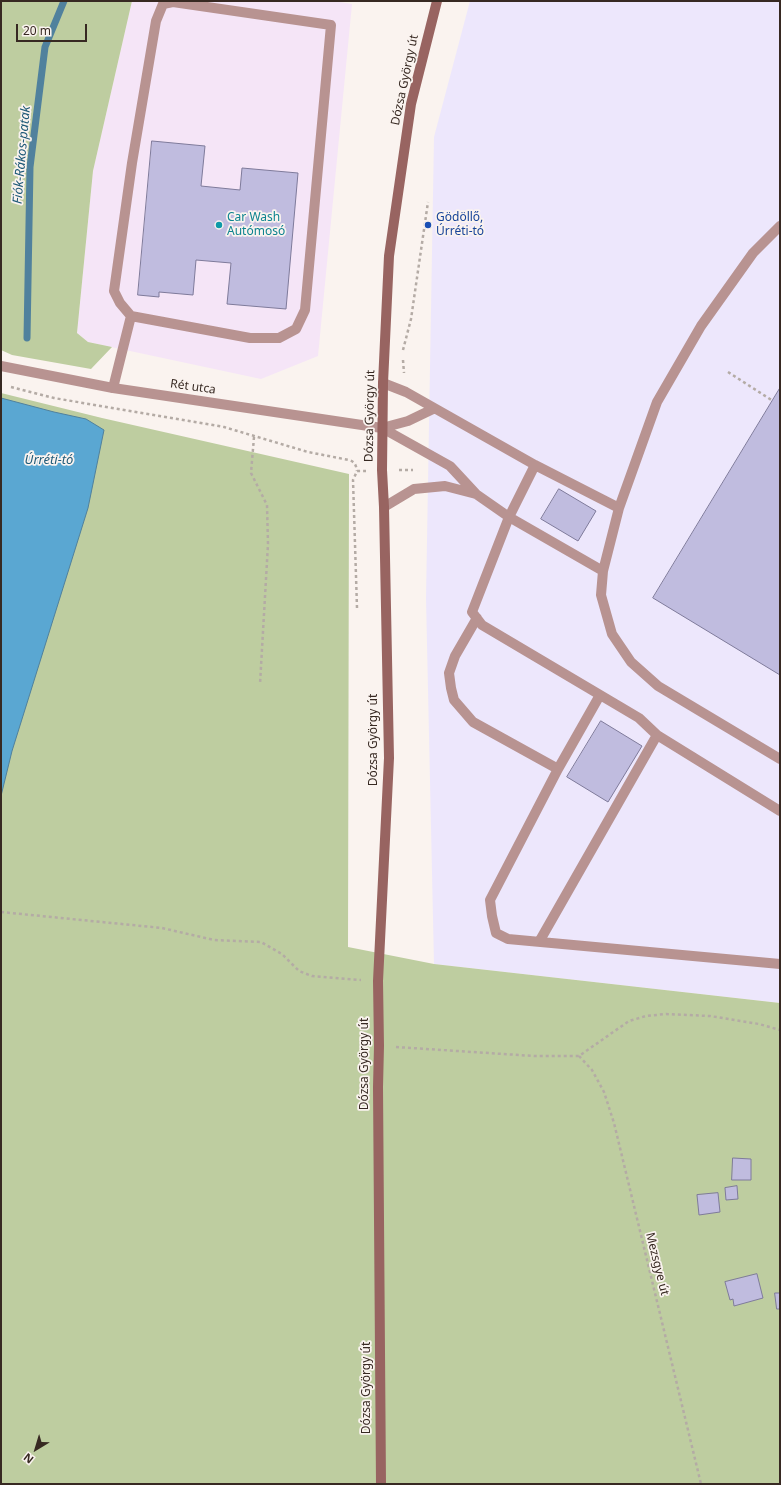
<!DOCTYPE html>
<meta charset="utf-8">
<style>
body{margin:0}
#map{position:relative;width:781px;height:1485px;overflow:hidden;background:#faf3ef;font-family:"Noto Sans",sans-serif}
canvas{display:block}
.frame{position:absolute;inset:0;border:2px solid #372922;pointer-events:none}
.north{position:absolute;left:16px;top:1429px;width:40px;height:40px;-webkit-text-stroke:3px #faf3ef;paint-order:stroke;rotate:218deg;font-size:11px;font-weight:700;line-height:16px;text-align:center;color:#372922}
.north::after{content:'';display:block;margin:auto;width:14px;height:18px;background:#372922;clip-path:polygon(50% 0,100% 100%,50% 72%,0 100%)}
.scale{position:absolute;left:16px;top:24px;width:71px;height:18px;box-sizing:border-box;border:2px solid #372922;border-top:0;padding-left:5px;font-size:12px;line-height:14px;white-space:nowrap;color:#372922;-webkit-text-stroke:3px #faf3ef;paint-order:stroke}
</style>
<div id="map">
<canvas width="781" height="1485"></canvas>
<div class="frame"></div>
<div class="north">N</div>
<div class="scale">20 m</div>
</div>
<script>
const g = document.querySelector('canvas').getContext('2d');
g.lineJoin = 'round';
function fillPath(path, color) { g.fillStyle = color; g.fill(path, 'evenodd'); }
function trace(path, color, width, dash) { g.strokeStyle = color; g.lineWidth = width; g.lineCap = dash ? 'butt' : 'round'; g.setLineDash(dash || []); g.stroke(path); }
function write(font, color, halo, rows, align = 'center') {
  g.font = font + ' "Noto Sans",sans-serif'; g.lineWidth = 3.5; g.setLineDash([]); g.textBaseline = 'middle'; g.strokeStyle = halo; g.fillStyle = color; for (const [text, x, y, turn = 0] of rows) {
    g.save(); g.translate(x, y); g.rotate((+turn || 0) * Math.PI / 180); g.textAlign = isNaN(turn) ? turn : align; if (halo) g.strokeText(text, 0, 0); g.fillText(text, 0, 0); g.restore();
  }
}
fillPath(new Path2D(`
 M132,1H334L352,4L318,356L261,379L88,342L77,333L93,171Z`), '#f5e5f7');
fillPath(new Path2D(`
 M470,1H780V1003L434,964L426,598L434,137Z`), '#ede7fc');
fillPath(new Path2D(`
 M1,1H132L93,171L77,333L88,342L112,347L91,369L12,355L1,350Z
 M1,393L102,418L349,474L348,947L434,964L780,1003V1484H1Z`), '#becda0');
const water = new Path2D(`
 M1,398L54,412L86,419L104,430L88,508L12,751L1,796Z`);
fillPath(water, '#5aa7d2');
trace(water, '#50819d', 1);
trace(new Path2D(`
 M27,338L30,167L45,47L64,1`), '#50819d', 7);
const building = new Path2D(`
 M152,141L205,146L201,186L240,190L242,168L298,173L286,309L227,304L231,263L196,260L193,295L159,292V297L138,295Z
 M780,388V675L653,598Z
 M559,489L596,511L578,541L541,519Z
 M601,721L642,746L608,802L567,777Z
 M733,1158L751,1159V1180H732Z
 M737,1186L738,1199L726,1200L725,1188Z
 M718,1193L720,1212L699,1215L697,1195Z
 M757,1274L763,1298L734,1306L733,1299L730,1300L725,1282Z
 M775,1293H780V1309H777Z`);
fillPath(building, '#c0bcdf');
trace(building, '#7f7b9b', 1);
trace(new Path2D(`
 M403,350L411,319L428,202
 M403,360L404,373
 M728,372L773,401
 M11,387L54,398L224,427L308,452L349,460C355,462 356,465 357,471
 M254,437L251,473L267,505L268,544L260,684
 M399,470H413
 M357,608L353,480L357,471H366
 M1,912L162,928L214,940L261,942L282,954L299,971L312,976L361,980
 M396,1047L534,1056H579L629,1021L646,1016L666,1014L710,1016L759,1024L780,1030
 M579,1056L592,1070L604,1092L614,1123L701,1484`), '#b4aba5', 2.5, [3, 3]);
trace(new Path2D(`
 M780,226L753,253L701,326L657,402L619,508L603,571L601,595L612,634L631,662L658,686L780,759
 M383,383L406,392L535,465L619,508
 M113,388L131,316L250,338H279L296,329L305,310L331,25L173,2L163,4L156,21L132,163L114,291L120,303L131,316
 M382,428L450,466L476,494
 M382,428L408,421L433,409
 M535,465L509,517L472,612L482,625L639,718L657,735L780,811
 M384,507L414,489L445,486L476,494L509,517L603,571
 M477,618L455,656L449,673L451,688L454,700L473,722L558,769
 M600,695L558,769L490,900L492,916L496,933L508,939L780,964
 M539,942L657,735`), '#b89391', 10);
trace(new Path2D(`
 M1,366L113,388L382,428`), '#b89391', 10);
trace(new Path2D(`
 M381,1484L378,1087L379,1046L378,981L389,758L384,507L382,470L383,383L389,256L411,104L437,1`), '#986461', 10);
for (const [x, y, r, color] of [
 [219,225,4,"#0f9aa8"],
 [428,225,4,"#1a4fb4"]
]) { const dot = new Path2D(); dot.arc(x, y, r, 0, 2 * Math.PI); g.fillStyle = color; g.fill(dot); trace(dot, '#faf3ef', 1.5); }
write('12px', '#372922', '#faf3ef', [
 ["Dózsa György út",405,80,-78],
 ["Rét utca",193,387,8],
 ["Dózsa György út",370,416,-89],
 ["Dózsa György út",374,740,-90],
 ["Dózsa György út",365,1064,-90],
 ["Mezsgye út",657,1264,76],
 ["Dózsa György út",367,1388,-90]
]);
write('12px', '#0d838f', '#faf3ef', [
 ["Car Wash",227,218],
 ["Autómosó",227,232]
], 'left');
write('12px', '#164399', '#faf3ef', [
 ["Gödöllő,",436,218],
 ["Úrréti-tó",436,232]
], 'left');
write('italic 13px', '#1f5a78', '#faf3ef', [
 ["Fiók-Rákos-patak",22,155,-85],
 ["Úrréti-tó",49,460]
]);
</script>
